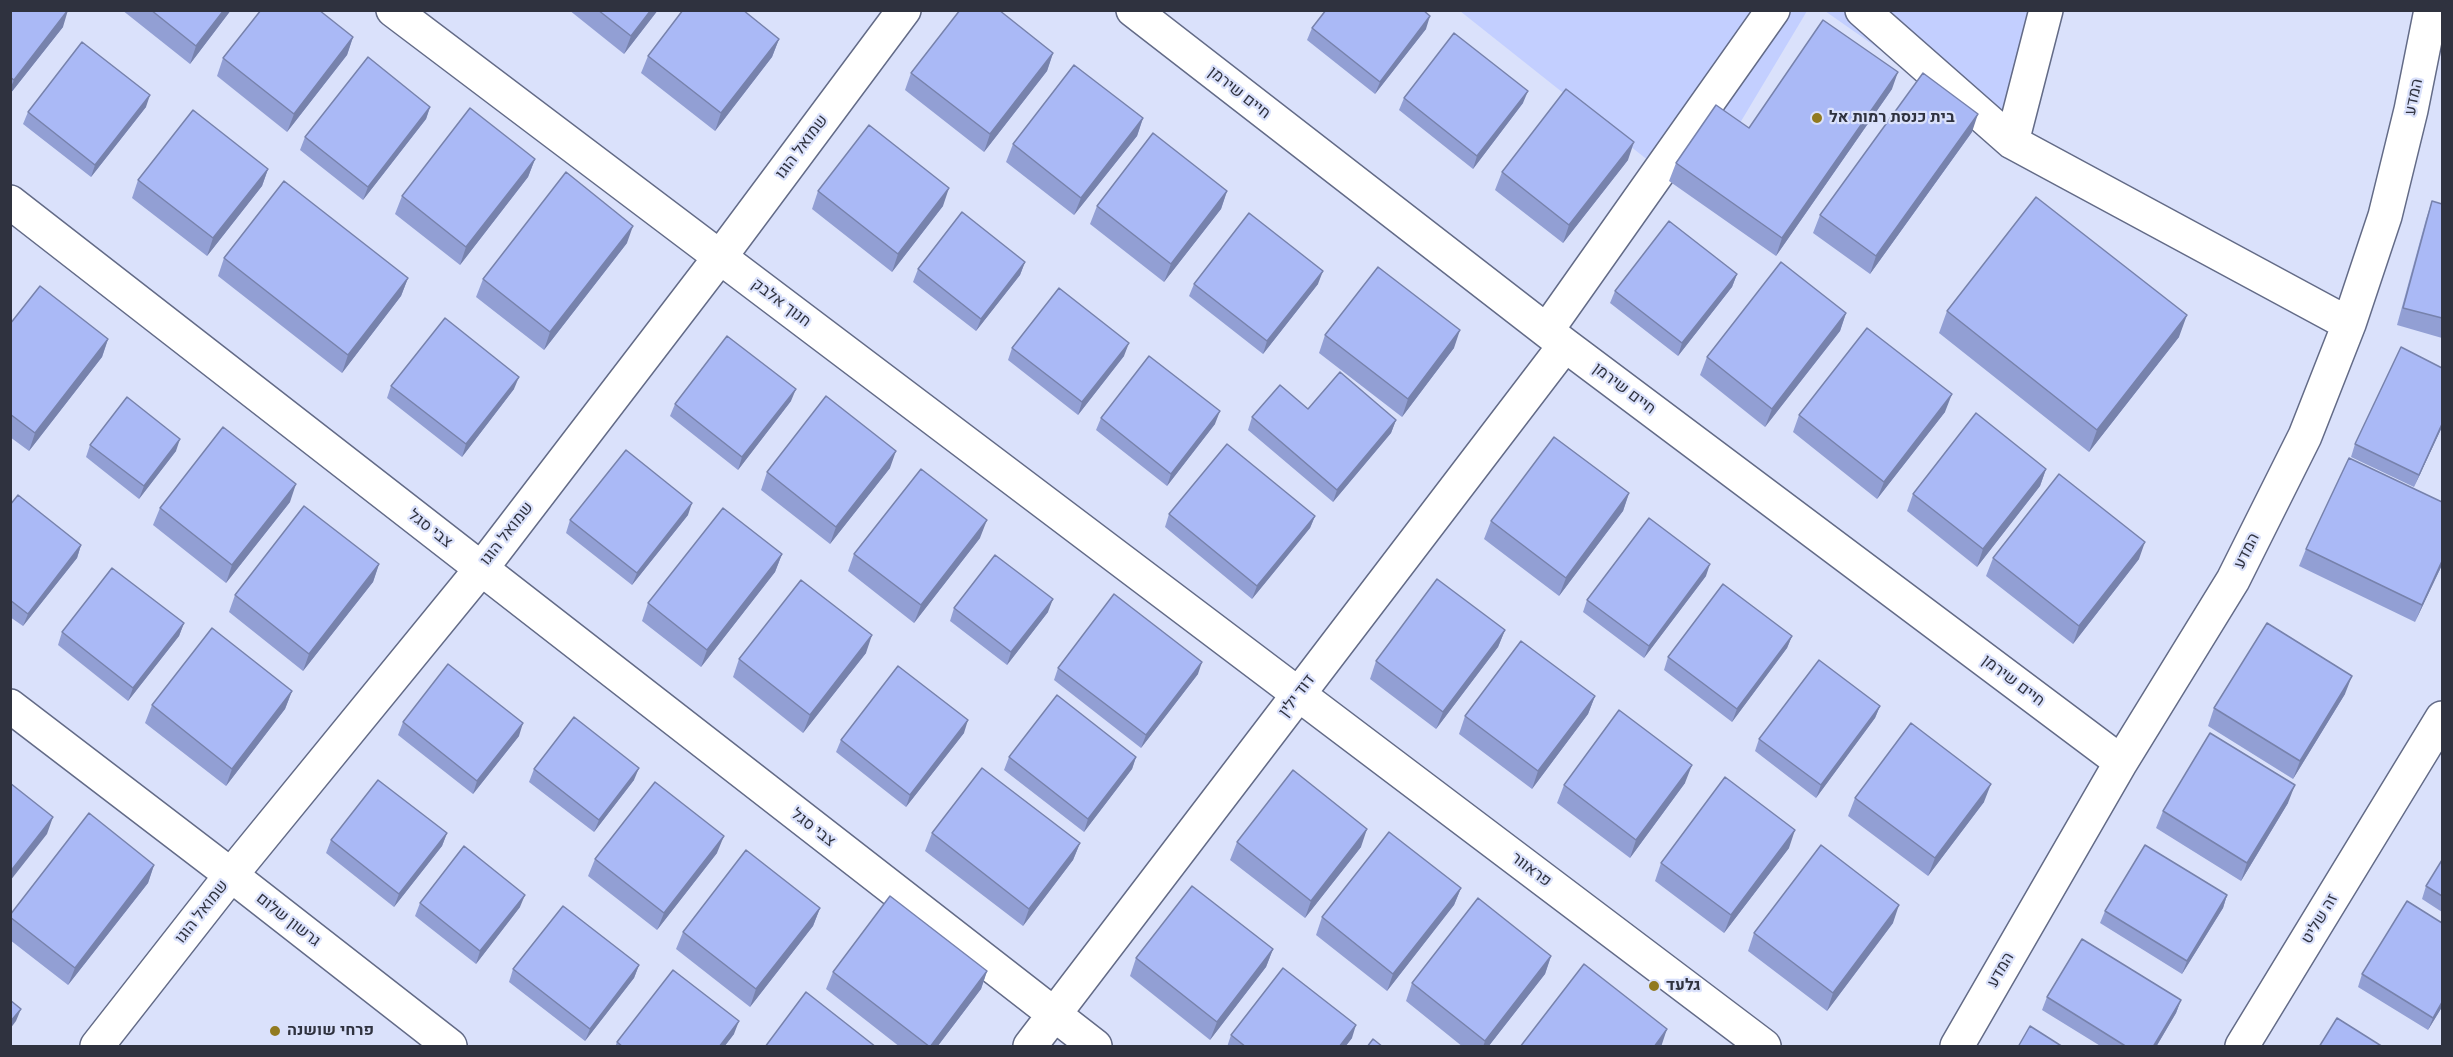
<!DOCTYPE html>
<meta charset="utf-8">
<style>
body{margin:0}
#map{position:relative;width:2453px;height:1057px;overflow:hidden;background:#dae1fb;font-family:"Space Grotesk",sans-serif}
canvas{display:block}
.frame{position:absolute;inset:0;border:12px solid #2f323f;pointer-events:none}
</style>
<div id="map">
<canvas width="2453" height="1057"></canvas>
<div class="frame"></div>
</div>
<script>
const g = document.querySelector('canvas').getContext('2d');
g.lineJoin = 'round';
function fillPath(path, color) { g.fillStyle = color; g.fill(path, 'evenodd'); }
function trace(path, color, width, dash) { g.strokeStyle = color; g.lineWidth = width; g.lineCap = dash ? 'butt' : 'round'; g.setLineDash(dash || []); g.stroke(path); }
function write(font, color, halo, rows, align = 'center') {
  g.font = font + ' "Space Grotesk",Heebo,sans-serif'; g.lineWidth = 4.5; g.setLineDash([]); g.textBaseline = 'middle'; g.strokeStyle = halo; g.fillStyle = color; for (const [text, x, y, turn = 0] of rows) {
    g.save(); g.translate(x, y); g.rotate((+turn || 0) * Math.PI / 180); g.textAlign = isNaN(turn) ? turn : align; if (halo) g.strokeText(text, 0, 0); g.fillText(text, 0, 0); g.restore();
  }
}
fillPath(new Path2D(`
 M1460,11H1807L1737,128L1659,169Z
 M1825,11H2044L2012,142Z`), '#c3cfff');
const minor = new Path2D(`
 M393,10L1764,1046
 M1133,10L1565,345L2121,762
 M1862,10L2012,142L2349,324
 M2012,142L2046,10
 M10,202L1095,1046
 M1547,330L1773,10
 M10,706L231,875L450,1046
 M97,1046L231,875L481,569L720,257L904,10
 M1030,1046L1565,345
 M1957,1046L2121,762L2233,580L2305,436L2349,324L2385,216L2411,110L2431,10
 M2242,1046L2442,718`);
trace(minor, '#636b87', 36);
trace(minor, '#fff', 33);
fillPath(new Path2D(`
 M10,10L63,27L10,94Z
 M122,10H231L190,64Z
 M569,10H658L624,54Z
 M1312,28L1426,29L1375,94L1307,40Z
 M353,37L347,55L287,132L217,76L223,58Z
 M779,39L772,57L715,131L641,73L648,56Z
 M1053,53L1047,71L984,152L905,90L911,73Z
 M1892,89L1776,256L1669,181L1676,163L1749,128Z
 M1404,98L1523,103L1473,169L1399,110Z
 M146,107L91,177L23,124L28,112Z
 M430,107L426,119L363,200L300,150L305,137Z
 M1143,118L1137,136L1074,215L1006,162L1013,144Z
 M1972,132L1870,274L1813,233L1820,215Z
 M535,159L528,177L460,265L395,214L402,196Z
 M1628,160L1563,243L1495,190L1502,172Z
 M268,169L262,186L207,256L132,198L138,180Z
 M818,191L943,206L892,272L812,209Z
 M1227,191L1221,209L1164,282L1090,224L1097,206Z
 M2432,201L2442,204V338L2397,325L2426,219Z
 M627,243L544,350L476,297L483,279Z
 M224,258L408,278L401,296L342,373L218,276Z
 M1025,262L1020,275L976,331L913,282L918,269Z
 M1737,274L1732,287L1678,356L1610,303L1615,291Z
 M1194,284H1318L1263,354L1189,296Z
 M1947,311L2179,337L2089,452L1939,333Z
 M1846,313L1840,331L1765,427L1700,375L1707,357Z
 M10,324L108,339L102,357L29,451L10,437Z
 M1325,335L1454,348L1402,417L1319,353Z
 M1012,348L1124,356L1078,415L1008,360Z
 M391,386L514,389L462,457L387,398Z
 M791,401L738,470L670,416L675,404Z
 M1308,409L1396,420L1391,433L1333,502L1248,430L1252,417Z
 M1945,412L1877,499L1793,432L1799,415Z
 M1101,418L1215,424L1167,486L1096,430Z
 M2442,427L2414,487L2351,457L2355,444Z
 M90,445L176,451L139,499L86,457Z
 M890,468L830,544L761,490L767,472Z
 M2046,469L2040,486L1977,567L1907,511L1913,494Z
 M1629,493L1623,511L1559,596L1484,539L1491,521Z
 M290,502L226,583L153,525L160,508Z
 M10,505L81,545L77,558L23,626L10,617Z
 M1169,514L1315,516L1310,528L1252,599L1165,527Z
 M688,515L632,585L566,533L570,520Z
 M980,538L914,623L848,571L854,554Z
 M2306,549L2442,565L2415,622L2299,566Z
 M782,554L775,572L701,667L642,621L648,603Z
 M1993,558L2139,559L2073,644L1986,576Z
 M379,564L373,582L303,671L229,612L235,595Z
 M1706,576L1644,658L1583,612L1587,600Z
 M954,608L1048,612L1007,665L950,621Z
 M184,623L179,636L128,701L58,645L62,632Z
 M1505,630L1498,647L1436,729L1370,679L1376,661Z
 M1792,636L1787,648L1732,722L1664,670L1668,657Z
 M866,653L803,733L733,677L739,659Z
 M1058,668L1198,674L1141,748L1054,680Z
 M292,691L285,709L226,786L145,723L152,705Z
 M2345,694L2293,779L2208,726L2214,708Z
 M1595,696L1588,714L1532,789L1459,734L1465,716Z
 M1880,706L1875,718L1816,798L1755,751L1759,739Z
 M403,722L519,736L473,794L398,735Z
 M964,733L906,807L836,752L841,740Z
 M1009,757H1136L1132,769L1084,832L1004,770Z
 M534,769L634,780L594,832L529,782Z
 M1685,783L1630,858L1557,803L1564,785Z
 M1855,798L1984,802L1928,876L1848,816Z
 M2288,803L2241,881L2156,828L2163,811Z
 M447,833L442,846L394,907L326,853L331,840Z
 M932,833L1080,843L1073,860L1023,926L925,851Z
 M1237,842L1361,847L1305,918L1230,860Z
 M1789,848L1724,933L1655,881L1661,863Z
 M717,853L657,930L588,876L595,859Z
 M2442,860V912L2422,899L2426,886Z
 M154,865L148,883L68,985L10,940V915Z
 M1461,888L1454,905L1387,991L1316,935L1322,917Z
 M2227,895L2223,908L2182,974L2100,923L2105,911Z
 M420,903L520,907L476,964L415,916Z
 M820,908L813,926L750,1007L676,949L683,932Z
 M1893,923L1827,1011L1748,951L1754,933Z
 M1273,949L1266,967L1210,1040L1130,976L1136,958Z
 M1551,956L1545,974L1488,1047H1463L1406,1001L1412,983Z
 M639,965L634,978L585,1041L509,982L513,969Z
 M987,971L981,989L937,1047H900L826,989L833,972Z
 M2362,974L2442,1007L2428,1030L2358,987Z
 M2047,997L2181,1000L2176,1013L2156,1047H2102L2042,1010Z
 M734,1034L724,1047H615L617,1042Z
 M1231,1035L1352,1038L1345,1047H1227Z`), '#929fd4');
fillPath(new Path2D(`
 M68,10L63,27L10,94V89L14,80Z
 M224,10H231L190,64L196,46Z
 M651,10H658L624,54L631,36Z
 M1430,16L1426,29L1375,94L1380,82Z
 M353,37L347,55L287,132L294,114Z
 M779,39L772,57L715,131L721,113Z
 M1053,53L1047,71L984,152L990,134Z
 M1898,72L1892,89L1776,256L1782,238Z
 M1528,91L1523,103L1473,169L1477,156Z
 M150,95L146,107L91,177L95,165Z
 M430,107L426,119L363,200L368,187Z
 M1978,114L1972,132L1870,274L1876,256Z
 M1143,118L1137,136L1074,215L1081,198Z
 M1634,142L1628,160L1563,243L1569,225Z
 M535,159L528,177L460,265L466,247Z
 M268,169L262,186L207,256L213,238Z
 M949,188L943,206L892,272L898,254Z
 M1227,191L1221,209L1164,282L1171,264Z
 M633,226L627,243L544,350L550,332Z
 M1025,262L1020,275L976,331L981,319Z
 M1323,271L1318,284L1263,354L1267,341Z
 M1737,274L1732,287L1678,356L1682,343Z
 M408,278L401,296L342,373L348,355Z
 M1846,313L1840,331L1765,427L1772,409Z
 M2187,315L2179,337L2089,452L2097,430Z
 M1460,330L1454,348L1402,417L1408,399Z
 M108,339L102,357L29,451L35,433Z
 M1129,343L1124,356L1078,415L1082,402Z
 M519,377L514,389L462,457L466,444Z
 M796,389L791,401L738,470L742,457Z
 M1952,394L1945,412L1877,499L1884,482Z
 M1220,411L1215,424L1167,486L1171,474Z
 M1396,420L1391,433L1333,502L1337,490Z
 M2442,424V427L2414,487L2419,475Z
 M180,439L176,451L139,499L144,486Z
 M896,451L890,468L830,544L836,527Z
 M2046,469L2040,486L1977,567L1983,549Z
 M296,484L290,502L226,583L232,565Z
 M1629,493L1623,511L1559,596L1566,578Z
 M692,503L688,515L632,585L637,573Z
 M1315,516L1310,528L1252,599L1257,586Z
 M987,520L980,538L914,623L921,605Z
 M2145,542L2139,559L2073,644L2079,626Z
 M81,545L77,558L23,626L28,614Z
 M782,554L775,572L701,667L707,650Z
 M2442,561V565L2415,622L2422,605Z
 M379,564L373,582L303,671L309,654Z
 M1710,564L1706,576L1644,658L1649,646Z
 M1053,599L1048,612L1007,665L1011,652Z
 M184,623L179,636L128,701L133,688Z
 M1505,630L1498,647L1436,729L1443,712Z
 M872,635L866,653L803,733L810,715Z
 M1792,636L1787,648L1732,722L1737,709Z
 M1202,662L1198,674L1141,748L1146,735Z
 M2352,676L2345,694L2293,779L2300,761Z
 M292,691L285,709L226,786L232,769Z
 M1595,696L1588,714L1532,789L1538,771Z
 M1880,706L1875,718L1816,798L1821,785Z
 M968,720L964,733L906,807L910,795Z
 M523,723L519,736L473,794L477,781Z
 M1136,757L1132,769L1084,832L1088,819Z
 M1692,765L1685,783L1630,858L1636,840Z
 M639,768L634,780L594,832L599,820Z
 M1991,784L1984,802L1928,876L1935,858Z
 M2295,785L2288,803L2241,881L2247,863Z
 M53,817L47,834L10,881V872Z
 M1367,829L1361,847L1305,918L1311,901Z
 M1795,830L1789,848L1724,933L1731,915Z
 M447,833L442,846L394,907L399,894Z
 M724,836L717,853L657,930L664,913Z
 M1080,843L1073,860L1023,926L1029,909Z
 M154,865L148,883L68,985L75,968Z
 M1461,888L1454,905L1387,991L1393,974Z
 M525,895L520,907L476,964L480,951Z
 M2227,895L2223,908L2182,974L2187,961Z
 M1899,905L1893,923L1827,1011L1833,993Z
 M820,908L813,926L750,1007L756,989Z
 M1273,949L1266,967L1210,1040L1217,1022Z
 M1551,956L1545,974L1488,1047H1483L1485,1041Z
 M639,965L634,978L585,1041L590,1029Z
 M987,971L981,989L937,1047H930Z
 M2181,1000L2176,1013L2156,1047H2153Z
 M2442,1002V1007L2428,1030L2433,1018Z
 M21,1009L16,1021L10,1029V1022Z
 M739,1021L734,1034L724,1047H719Z
 M1356,1025L1352,1038L1345,1047H1339Z
 M1667,1029L1661,1047H1654Z`), '#7782ac');
const building = new Path2D(`
 M10,10H68L14,80L10,77Z
 M151,10H224L196,46Z
 M261,10H319L353,37L294,114L223,58Z
 M598,10H651L631,36Z
 M683,10H743L779,39L721,113L648,56Z
 M960,10H999L1053,53L990,134L911,73Z
 M1326,10H1423L1430,16L1380,82L1312,28Z
 M1823,20L1898,72L1782,238L1676,163L1716,105L1749,128Z
 M1454,33L1528,91L1477,156L1404,98Z
 M82,42L150,95L95,165L28,112Z
 M368,57L430,107L368,187L305,137Z
 M1074,65L1143,118L1081,198L1013,144Z
 M1923,73L1978,114L1876,256L1820,215Z
 M1566,89L1634,142L1569,225L1502,172Z
 M470,108L535,159L466,247L402,196Z
 M193,110L268,169L213,238L138,180Z
 M869,125L949,188L898,254L818,191Z
 M1153,133L1227,191L1171,264L1097,206Z
 M566,172L633,226L550,332L483,279Z
 M284,181L408,278L348,355L224,258Z
 M2036,197L2187,315L2097,430L1947,311Z
 M2432,201L2442,204V318L2403,308Z
 M962,212L1025,262L981,319L918,269Z
 M1249,213L1323,271L1267,341L1194,284Z
 M1669,221L1737,274L1682,343L1615,291Z
 M1781,262L1846,313L1772,409L1707,357Z
 M1378,267L1460,330L1408,399L1325,335Z
 M40,286L108,339L35,433L10,414V324Z
 M1059,288L1129,343L1082,402L1012,348Z
 M445,318L519,377L466,444L391,386Z
 M1867,328L1952,394L1884,482L1799,415Z
 M727,336L796,389L742,457L675,404Z
 M2401,347L2442,368V424L2419,475L2355,444Z
 M1149,356L1220,411L1171,474L1101,418Z
 M1340,372L1396,420L1337,490L1252,417L1280,385L1308,409Z
 M826,396L896,451L836,527L767,472Z
 M127,397L180,439L144,486L90,445Z
 M1976,413L2046,469L1983,549L1913,494Z
 M223,427L296,484L232,565L160,508Z
 M1554,437L1629,493L1566,578L1491,521Z
 M1227,444L1315,516L1257,586L1169,514Z
 M626,450L692,503L637,573L570,520Z
 M2349,458L2442,502V561L2422,605L2306,549Z
 M921,469L987,520L921,605L854,554Z
 M2059,474L2145,542L2079,626L1993,558Z
 M18,495L81,545L28,614L10,600V505Z
 M304,506L379,564L309,654L235,595Z
 M723,508L782,554L707,650L648,603Z
 M1649,518L1710,564L1649,646L1587,600Z
 M995,555L1053,599L1011,652L954,608Z
 M112,568L184,623L133,688L62,632Z
 M1437,579L1505,630L1443,712L1376,661Z
 M801,580L872,635L810,715L739,659Z
 M1723,584L1792,636L1737,709L1668,657Z
 M1114,594L1202,662L1146,735L1058,668Z
 M2267,623L2352,676L2300,761L2214,708Z
 M212,628L292,691L232,769L152,705Z
 M1521,641L1595,696L1538,771L1465,716Z
 M1819,660L1880,706L1821,785L1759,739Z
 M448,664L523,723L477,781L403,722Z
 M898,666L968,720L910,795L841,740Z
 M1057,695L1136,757L1088,819L1009,757Z
 M1619,710L1692,765L1636,840L1564,785Z
 M574,717L639,768L599,820L534,769Z
 M1911,723L1991,784L1935,858L1855,798Z
 M2210,733L2295,785L2247,863L2163,811Z
 M982,768L1080,843L1029,909L932,833Z
 M1293,770L1367,829L1311,901L1237,842Z
 M1725,777L1795,830L1731,915L1661,863Z
 M378,780L447,833L399,894L331,840Z
 M655,782L724,836L664,913L595,859Z
 M10,783L53,817L10,872Z
 M89,813L154,865L75,968L10,917V915Z
 M1389,832L1461,888L1393,974L1322,917Z
 M1821,845L1899,905L1833,993L1754,933Z
 M2145,845L2227,895L2187,961L2105,911Z
 M464,846L525,895L480,951L420,903Z
 M746,850L820,908L756,989L683,932Z
 M2442,860V896L2426,886Z
 M1192,886L1273,949L1217,1022L1136,958Z
 M890,896L987,971L930,1047L833,972Z
 M1478,898L1551,956L1485,1041L1412,983Z
 M2407,901L2442,923V1002L2433,1018L2362,974Z
 M563,906L639,965L590,1029L513,969Z
 M2082,939L2181,1000L2153,1047H2127L2047,997Z
 M1584,964L1667,1029L1654,1047H1520Z
 M1283,968L1356,1025L1339,1047H1246L1231,1035Z
 M673,970L739,1021L719,1047H623L617,1042Z
 M806,992L876,1047H765Z
 M10,1000L21,1009L10,1022Z
 M2337,1018L2383,1047H2319Z
 M2030,1026L2063,1047H2018Z
 M1373,1039L1383,1047H1367Z`);
fillPath(building, '#aab9f6');
trace(building, '#7782ac', 1.5);
for (const [x, y, r, color] of [
 [1817,118,6,"#917a20"],
 [1654,986,6,"#917a20"],
 [275,1031,6,"#917a20"]
]) { const dot = new Path2D(); dot.arc(x, y, r, 0, 2 * Math.PI); g.fillStyle = color; g.fill(dot); trace(dot, '#dae1fb', 2); }
write('16px', '#2f323f', '#dae1fb', [
 ["חיים שירמן",1239,93,38],
 ["המדע",2414,97,-78],
 ["שמואל הוגו",802,147,-53],
 ["חנוך אלבק",781,303,37],
 ["חיים שירמן",1624,389,37],
 ["צבי סגל",430,529,38],
 ["שמואל הוגו",507,534,-52],
 ["המדע",2247,551,-63],
 ["חיים שירמן",2013,681,37],
 ["דוד ילין",1297,696,-53],
 ["צבי סגל",813,828,38],
 ["פראוור",1531,870,37],
 ["שמואל הוגו",202,912,-52],
 ["זה שליט",2320,919,-59],
 ["גרשון שלום",288,920,38],
 ["המדע",2001,970,-60]
]);
write('bold 16px', '#2f323f', '#dae1fb', [
 ["בית כנסת רמות אל",1829,118],
 ["גלעד",1666,986],
 ["פרחי שושנה",287,1031]
], 'left');
</script>
